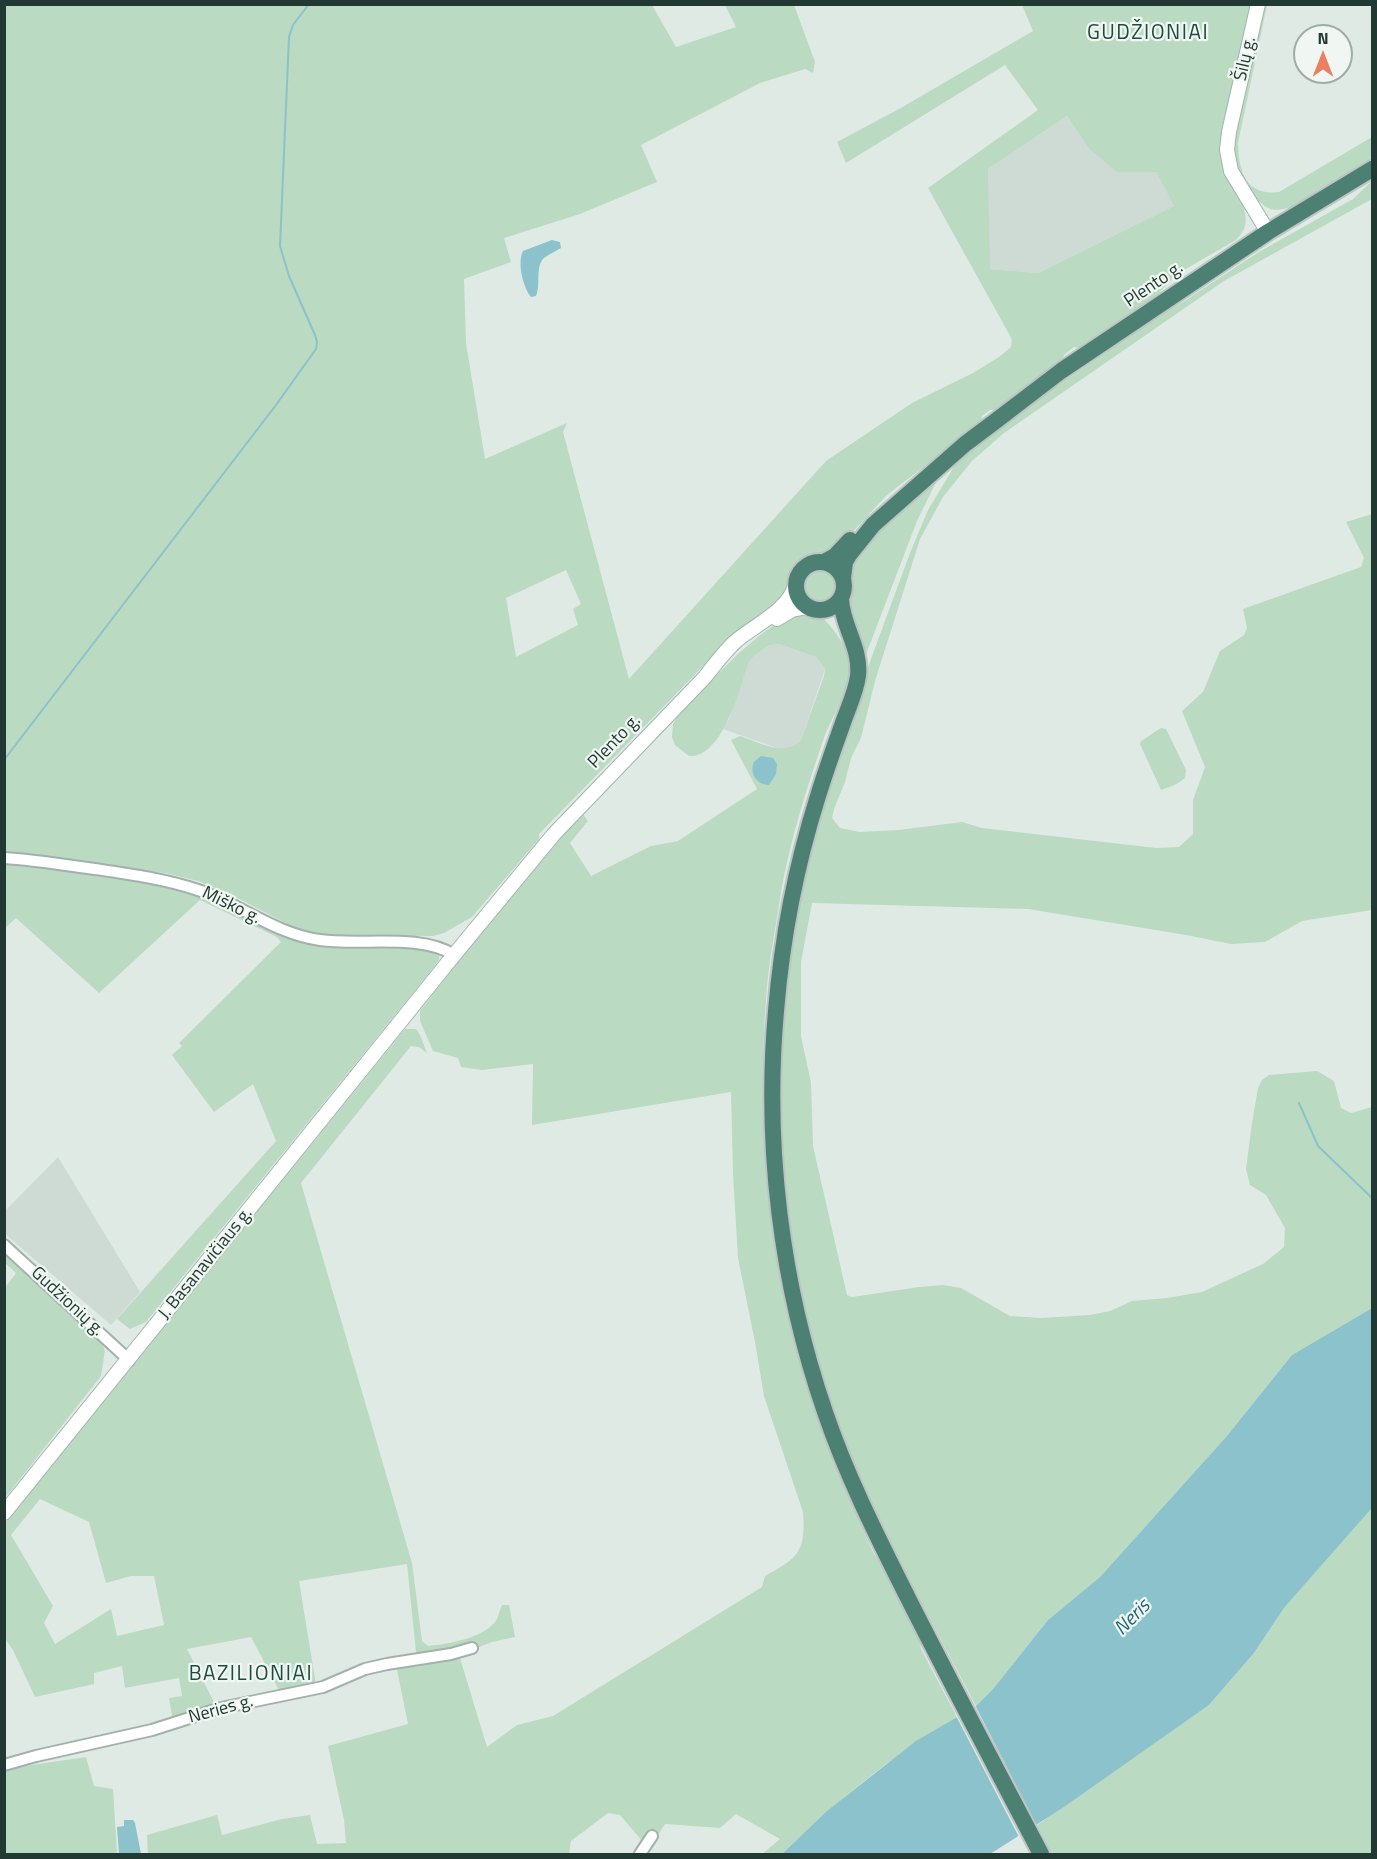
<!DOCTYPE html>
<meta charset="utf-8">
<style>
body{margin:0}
#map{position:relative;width:1377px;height:1859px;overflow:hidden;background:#e0eae5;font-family:"Titillium Web",sans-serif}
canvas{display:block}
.frame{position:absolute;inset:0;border:6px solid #223933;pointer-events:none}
.north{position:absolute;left:1293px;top:24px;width:60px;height:60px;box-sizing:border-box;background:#f0f7f3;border:2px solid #9eaba6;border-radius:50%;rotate:0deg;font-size:16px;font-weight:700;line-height:24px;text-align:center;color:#223933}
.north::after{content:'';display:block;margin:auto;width:21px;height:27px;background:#e9805f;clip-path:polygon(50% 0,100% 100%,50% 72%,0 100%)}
</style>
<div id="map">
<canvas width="1377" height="1859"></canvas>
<div class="frame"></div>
<div class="north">N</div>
</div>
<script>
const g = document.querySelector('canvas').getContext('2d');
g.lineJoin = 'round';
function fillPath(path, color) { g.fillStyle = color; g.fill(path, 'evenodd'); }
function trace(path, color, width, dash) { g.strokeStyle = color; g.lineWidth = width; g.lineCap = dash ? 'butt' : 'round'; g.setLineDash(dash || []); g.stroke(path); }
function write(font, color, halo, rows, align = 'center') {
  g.font = font + ' "Titillium Web",sans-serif'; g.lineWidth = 4.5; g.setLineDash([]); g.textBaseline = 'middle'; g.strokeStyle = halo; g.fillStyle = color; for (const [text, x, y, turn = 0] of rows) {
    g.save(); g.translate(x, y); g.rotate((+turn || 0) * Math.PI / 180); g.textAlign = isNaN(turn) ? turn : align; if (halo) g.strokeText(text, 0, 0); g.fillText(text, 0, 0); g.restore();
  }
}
fillPath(new Path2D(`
 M1067,116L1090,150L1117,172H1156L1174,206L1038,273L989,269L988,169Z
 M779,644L816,657L825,669L801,740L797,745L788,749H780L723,729L729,719L748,664L753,657L769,645Z
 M58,1157L140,1292L111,1325L5,1234V1211Z`), '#cedad4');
fillPath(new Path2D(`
 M4,5H652L676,47L736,27L725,5H794L815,62L813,73L805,69L760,83L641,145L657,182L580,214L504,238L511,262L464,279L466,343L485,459L567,423L563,432L629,679L826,461L912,403L973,373L999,357L1011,347L1012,340L1008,332L928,188L1038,110L1005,65L846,163L837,142L899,109L1033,31L1022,5H1267L1238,143C1239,171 1245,196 1279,192L1372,137V158L1291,207C1278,211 1270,212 1260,202L1244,210C1248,222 1245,231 1236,240L1177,274L1158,294L1086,347L1082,349L1074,347L1064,355L1061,363L998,410H990L982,416L981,423L887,495L835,551L829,555L814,556L805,559L798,566L793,574L787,596L717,652L539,834V839L472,917L444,933L433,936L327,935L295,928L228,893L198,881L165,873L65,860L5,854ZM1067,116L1090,150L1117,172H1156L1174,206L1038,273L990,269L988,169ZM566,570L581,604L573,609L578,625L516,657L506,598Z
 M1372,181V199L1224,281L1004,433L972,461L943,497L920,539L875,681L861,738L851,758L845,782L834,809L832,818L840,828L859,832L899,830L962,822L982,828L1156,848L1179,847L1193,834V800L1205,767L1182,711L1203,692L1220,651L1244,635L1247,628L1243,609L1361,567L1364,558L1346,522L1372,514V910L1302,921L1265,942L1231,944L1186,935L1028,909L812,903L801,962V1036L811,1083L813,1146L847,1295L852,1297L919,1287L943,1285L961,1288L1010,1316L1041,1318L1090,1315L1110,1311L1132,1301L1167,1298L1202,1292L1263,1264L1284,1247L1285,1228L1266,1195L1250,1185L1246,1169L1252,1123L1258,1088L1262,1080L1269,1075L1317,1071L1334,1081L1341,1108L1351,1113L1372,1107V1308L1292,1355L1226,1437L1100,1577L1048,1620L993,1689L976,1706L877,1519L833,1409L814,1349L801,1289L787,1212L780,1114V1073L790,954L804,877L822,811L848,738L864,678L910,553L928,510L958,460L1056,387L1153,320L1186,300L1257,253L1353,199Z
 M941,472L917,521L865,657L845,603L849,595L850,580L855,551Z
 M804 585a17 17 0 1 1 34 0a17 17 0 1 1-34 0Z
 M803,612C810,614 817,615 822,618C831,624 851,653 851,663C852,687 832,716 824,738C807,787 790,840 781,892C776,928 768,964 766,1000C757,1117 765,1238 797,1351C817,1420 844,1486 873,1552L885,1570L920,1640L921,1649L957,1717C892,1755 836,1802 782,1854H762L780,1839L736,1814L720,1828L665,1824L649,1849L620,1815L608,1813L571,1841L569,1854H148L147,1835L217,1815L222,1835L282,1819L310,1815L317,1844L346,1843L344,1820L328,1746L408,1724L396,1665L417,1662L407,1564L299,1581L316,1685L280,1692L251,1637L187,1649L216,1706L173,1721L169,1698L182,1696L179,1678L125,1688L122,1666L94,1673V1684L35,1697L13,1650L5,1639L4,1524L405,1029H416L420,1035L427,1053L419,1047L411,1046L301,1183L412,1563L422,1641L428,1646C448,1644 486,1638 497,1619C499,1615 500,1609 502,1605H509L515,1637L492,1642L459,1655L487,1747L517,1725L553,1716L762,1587L765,1576C798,1558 806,1552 803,1512L764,1396L755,1342L738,1258L733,1174L731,1092L532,1125L533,1064L482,1070L461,1067L458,1058L433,1051L420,1021V1011L479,935L582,813L588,821L570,843L591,876L651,846L678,841L757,789L731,740L740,736C759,742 786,758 801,740L824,676L825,669L816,657L779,644L769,645L753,657L748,664C740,688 722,759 689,756L675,745L672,737L673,724L680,711L738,654L760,635L787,616ZM40,1499L89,1522L106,1583L131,1576H154L164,1625L117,1636L111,1609L55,1644L44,1623L53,1606L11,1535Z
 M1161,728L1166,729L1186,770L1185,778C1178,784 1170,787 1161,790L1140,744L1141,741Z
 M5,864C67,870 144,875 203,897C234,908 261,930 294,938C307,941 321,945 334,946C369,950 406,942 439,953V960L433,968L146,1322L130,1329L117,1319L276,1141L253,1084L214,1112L172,1055L182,1046L179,1043L281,942L277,937L200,900L99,993L16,918L5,928Z
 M4,1253L101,1341L105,1351L101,1376L5,1498L4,1289L16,1273L5,1263Z
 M1372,1508V1854H1052L1037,1825L1209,1705L1254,1653L1284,1608Z
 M86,1757L94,1786L113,1789L117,1854H5V1769Z`), '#badac2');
fillPath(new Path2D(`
 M552,240L560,242L561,248C556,251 549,254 544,258C535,266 541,285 536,296L531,297C523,287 517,263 523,251Z
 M761,756L773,758L777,764L776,774L769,785C757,785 749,773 754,762Z
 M1372,1308V1508L1284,1608L1254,1653L1209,1705L1061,1809L990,1854H782L827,1811L916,1741L976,1706L993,1689L1048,1620L1100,1577L1226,1437L1292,1355Z
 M124,1820H133L135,1823L141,1854H119L117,1827L124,1826Z`), '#8bc2cc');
fillPath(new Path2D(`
 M974,1703L1038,1828L1020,1839L955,1714Z`), '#e0eae5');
trace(new Path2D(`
 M4,760L276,405L316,349L317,342L315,335L289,276L280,246L289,37L293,25L309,4
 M1299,1103L1318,1146L1372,1198`), '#8bc2cc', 2);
const minor = new Path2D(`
 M4,858C35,860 65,865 95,869C129,874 165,879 198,890C240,904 275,934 320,940C361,946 420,933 454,955
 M4,1245L129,1360
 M4,1765L36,1756L152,1730L221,1708L323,1687L365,1669L387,1664L451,1654L472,1648
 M640,1854L652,1836`);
const secondary = new Path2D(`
 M1258,4L1229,132L1227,150L1231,171L1268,232
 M777,619L792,610L807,607
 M4,1513L454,955L554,834L705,677C715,664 724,652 736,641C756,624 788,611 796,584`);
const trunk = new Path2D(`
 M796 586a24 24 0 1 1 48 0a24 24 0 1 1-48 0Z
 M824,562L835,556L850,540
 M843,578L845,562L849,555L873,525L965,444L993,423L1061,371L1268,232L1372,169
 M841,599C842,626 861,647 858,676C856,691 849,706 844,720C835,745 826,770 818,796C796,866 782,938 776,1011C764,1145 781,1284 825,1412C847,1477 878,1538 909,1600C952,1685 997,1770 1041,1854`);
trace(minor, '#a3b1ac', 14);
trace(secondary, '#a0b5ad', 16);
trace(trunk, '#bdc4c2', 20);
trace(minor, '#fff', 10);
trace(secondary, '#fff', 14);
trace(trunk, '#4c8073', 16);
write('18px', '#223933', '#f0f7f3', [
 ["Šilų g.",1246,59,-77],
 ["Plento g.",1154,285,-34],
 ["Plento g.",615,742,-46],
 ["Miško g.",231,906,26],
 ["J. Basanavičiaus g.",206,1264,-51],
 ["Gudžionių g.",67,1302,43],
 ["Neries g.",221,1710,-15]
]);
write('italic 20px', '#206471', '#f0f7f3', [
 ["Neris",1133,1618,-45]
]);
g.letterSpacing = '1.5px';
write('21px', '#1f4a3f', '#f0f7f3', [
 ["GUDŽIONIAI",1148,34],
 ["BAZILIONIAI",251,1675]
]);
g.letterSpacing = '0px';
</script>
